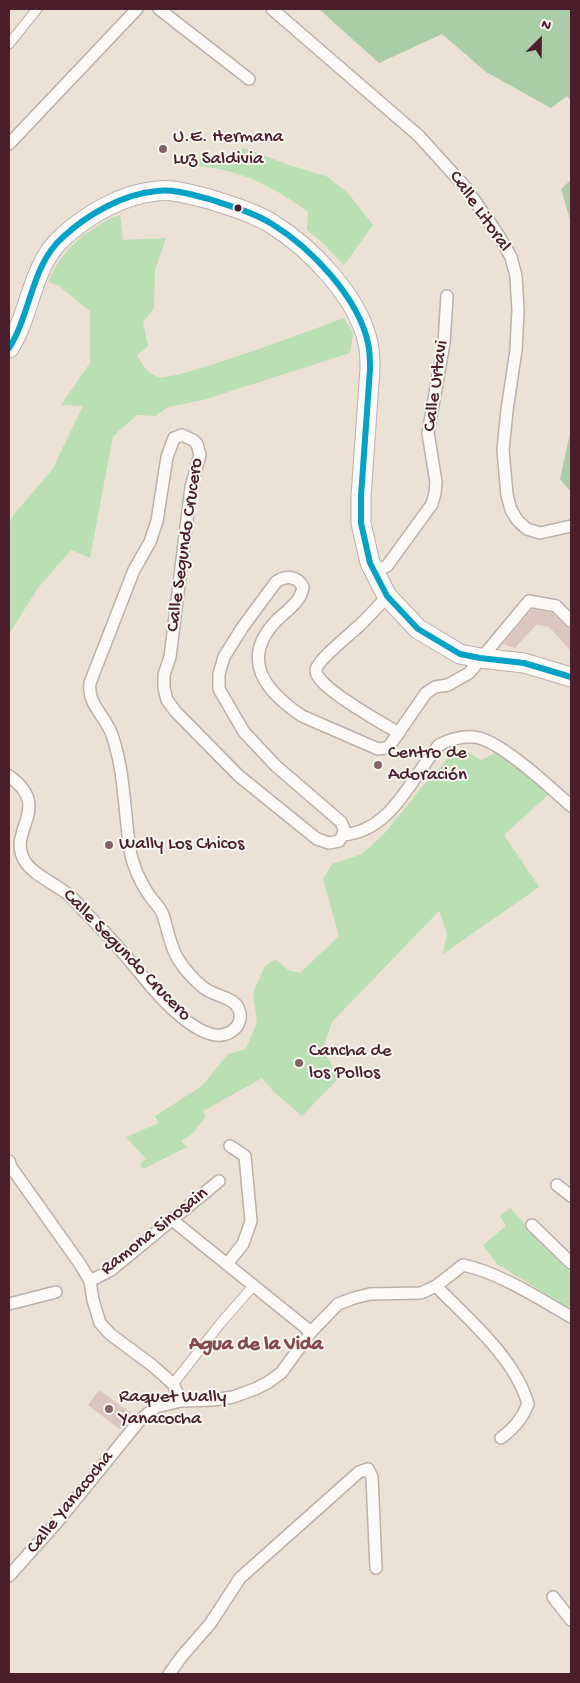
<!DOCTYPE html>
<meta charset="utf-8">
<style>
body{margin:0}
#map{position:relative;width:580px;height:1683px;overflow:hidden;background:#ebe1d4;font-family:"Gochi Hand",sans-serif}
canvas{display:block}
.frame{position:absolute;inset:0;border:10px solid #4a1f2b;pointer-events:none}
.north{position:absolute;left:515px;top:15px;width:50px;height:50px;-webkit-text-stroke:4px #f6f6f2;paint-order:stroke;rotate:23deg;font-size:14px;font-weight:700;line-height:20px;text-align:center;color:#4a1f2b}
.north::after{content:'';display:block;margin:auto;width:18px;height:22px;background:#4a1f2b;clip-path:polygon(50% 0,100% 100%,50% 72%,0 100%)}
</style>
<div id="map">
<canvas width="580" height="1683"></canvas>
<div class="frame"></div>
<div class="north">N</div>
</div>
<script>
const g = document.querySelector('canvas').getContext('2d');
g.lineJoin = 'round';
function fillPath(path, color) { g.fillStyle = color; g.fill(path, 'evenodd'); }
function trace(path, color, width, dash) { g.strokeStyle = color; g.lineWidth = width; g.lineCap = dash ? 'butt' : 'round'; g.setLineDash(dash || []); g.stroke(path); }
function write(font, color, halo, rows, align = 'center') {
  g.font = font + ' "Gochi Hand",sans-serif'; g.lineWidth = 4; g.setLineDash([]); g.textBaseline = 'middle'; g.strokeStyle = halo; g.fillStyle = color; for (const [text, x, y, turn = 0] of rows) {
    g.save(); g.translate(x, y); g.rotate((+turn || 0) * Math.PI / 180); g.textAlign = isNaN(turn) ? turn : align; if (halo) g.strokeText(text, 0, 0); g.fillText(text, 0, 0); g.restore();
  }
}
fillPath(new Path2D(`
 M244,148L289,165L326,176L348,193L373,225L344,265L323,243L307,230L308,212C289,198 267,184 244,176C221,168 196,165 172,162L224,155Z
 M120,215L123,240L166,238L155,270L154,308L143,322L148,346L137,355C142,364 147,373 158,377C171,383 320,327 344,318L353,333L350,353L203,400L168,407L155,416L137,415L113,436L90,558L71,550L38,588L9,634V524L15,513L52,470L83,406L61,405L90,363V311L59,286L48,282C60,256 72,242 96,227C104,222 111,217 120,215Z
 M466,751L481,760L497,752L525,771L549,794L504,835L539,887L443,954L447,933L439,911L332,1022L322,1050L340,1077L302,1116L273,1091L262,1078L203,1111L206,1116L192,1134L181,1141L187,1147L143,1169L140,1164L146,1159L126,1137L159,1123L155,1116L202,1086L228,1054L246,1049L257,1022L253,993L265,966L276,959L288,970L300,973L339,936L323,879L332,864L362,854L384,834L421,788L450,756Z
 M510,1208L571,1273V1309L497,1264L483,1245L506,1226L500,1216Z`), '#badfb4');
fillPath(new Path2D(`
 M319,9H571V101L567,96L551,108L486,72L442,34L379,63Z
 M571,180V223L561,189Z
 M571,429V492L560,479Z`), '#aacda7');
fillPath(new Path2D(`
 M532,609L552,613L566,626L571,628V651L549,627L536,625L515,648L503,644Z
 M99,1390L131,1413L119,1429L88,1405Z`), '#dbc6bf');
const pedestrian = new Path2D(`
 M9,44L37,9
 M173,1384L220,1324L254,1285`);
const minor = new Path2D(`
 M159,9L249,79
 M272,9L419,136L466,188L499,236L511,257L516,276L518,310L516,350L507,410L503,450L507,495L511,510L518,521L527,529L540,533L571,526
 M9,144L137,9
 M374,571L387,566L432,504L435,493L436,482L428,433L444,343L447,296
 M387,596C379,606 370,615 361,624C352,633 317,660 316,670C313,685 385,725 399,733
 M9,776C55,809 4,831 26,863C36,877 57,884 70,896C76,901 80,907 86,913C105,932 123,952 140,973C155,992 204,1051 232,1031C239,1026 242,1018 239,1010C235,997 214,996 204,988C194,980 185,970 178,959C170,946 168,930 163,915C161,909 156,904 152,899C142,886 133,867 130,850C124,812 125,772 112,735C106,716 87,705 90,683L134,570L150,542L157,521L167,457L174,438L182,435L193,440L197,444L200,455L191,487L170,657L164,675V688L167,700L175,711L239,776L317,839L329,843L339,841L343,835L344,829L341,822L276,766L244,732L219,689V674L224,657L242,628L276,582C286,575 297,576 303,587C301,602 287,610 277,620C239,659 265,691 302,716L378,749L386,748L390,745L426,693L435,687L448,685L469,673L529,601L556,606L571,621
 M343,835C392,831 411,778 439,745C449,740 461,736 473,737C497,737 552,789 571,806
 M9,1161L11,1167L80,1264L90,1281L93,1300L100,1323L110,1334L153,1366L173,1384L181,1401
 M557,1185L571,1196
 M171,1219L311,1332
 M532,1225L571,1263
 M227,1264L243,1244L251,1221L245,1156L230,1146
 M90,1281L111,1270L219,1181
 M436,1286C469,1320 515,1358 528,1404C522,1419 514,1428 501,1438
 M9,1304L56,1292
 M9,1576L58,1521L140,1420L156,1407L181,1401L213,1400L233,1397L255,1389L267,1383L281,1373L311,1332L338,1304L354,1298L370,1294L421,1293L436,1286L463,1265C498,1272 540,1299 571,1317
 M553,1597L571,1620
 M169,1674L182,1656L210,1624L240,1578L359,1472L368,1469L372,1477L376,1568`);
const trunk = new Path2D(`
 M9,348C31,314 31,265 63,237C88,214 123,194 157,191C175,189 192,195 209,199C230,206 253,212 272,224C311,248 358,297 368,343C370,351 370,360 370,369L361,496V523L370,563L387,596L418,629L460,654L480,658L524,663L571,677`);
trace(pedestrian, '#bbb0aa', 11);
trace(minor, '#bbb0aa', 14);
trace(trunk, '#bbb0aa', 21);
trace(pedestrian, '#fcfaf9', 9);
trace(minor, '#fcfaf9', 11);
trace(trunk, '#fcfaf9', 19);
trace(new Path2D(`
 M9,348C31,314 31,265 63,237C88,214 123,194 157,191C175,189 192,195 209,199C230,206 253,212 272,224C311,248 358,297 368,343C370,351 370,360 370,369L361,496V523L370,563L387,596L418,629L460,654L480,658L524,663L571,677`), '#04a2c6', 6);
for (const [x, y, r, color] of [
 [163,149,5,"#826366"],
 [238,208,4.5,"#4a1f2b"],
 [378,765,5,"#826366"],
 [109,845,5,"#826366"],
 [299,1063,5,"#826366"],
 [109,1409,5,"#826366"]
]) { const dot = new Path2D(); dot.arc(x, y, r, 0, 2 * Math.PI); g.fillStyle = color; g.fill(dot); trace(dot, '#f6f6f2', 2); }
write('19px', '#4a1f2b', '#f6f6f2', [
 ["U.E. Hermana",173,138],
 ["Luz Saldivia",173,160],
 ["Centro de",388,754],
 ["Adoración",388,776],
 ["Wally Los Chicos",119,845],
 ["Cancha de",309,1052],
 ["los Pollos",309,1074],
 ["Raquet Wally",119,1398],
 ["Yanacocha",119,1420]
], 'left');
write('19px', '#4a1f2b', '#f6f6f2', [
 ["Calle Litoral",479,212,55],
 ["Calle Urtavi",437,386,-82],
 ["Calle Segundo Crucero",186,545,-82],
 ["Calle Segundo Crucero",126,956,46],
 ["Ramona Sinosain",155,1232,-38],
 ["Calle Yanacocha",71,1503,-51]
]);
write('bold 20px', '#83484e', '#f6f6f2', [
 ["Agua de la Vida",256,1346]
]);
</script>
